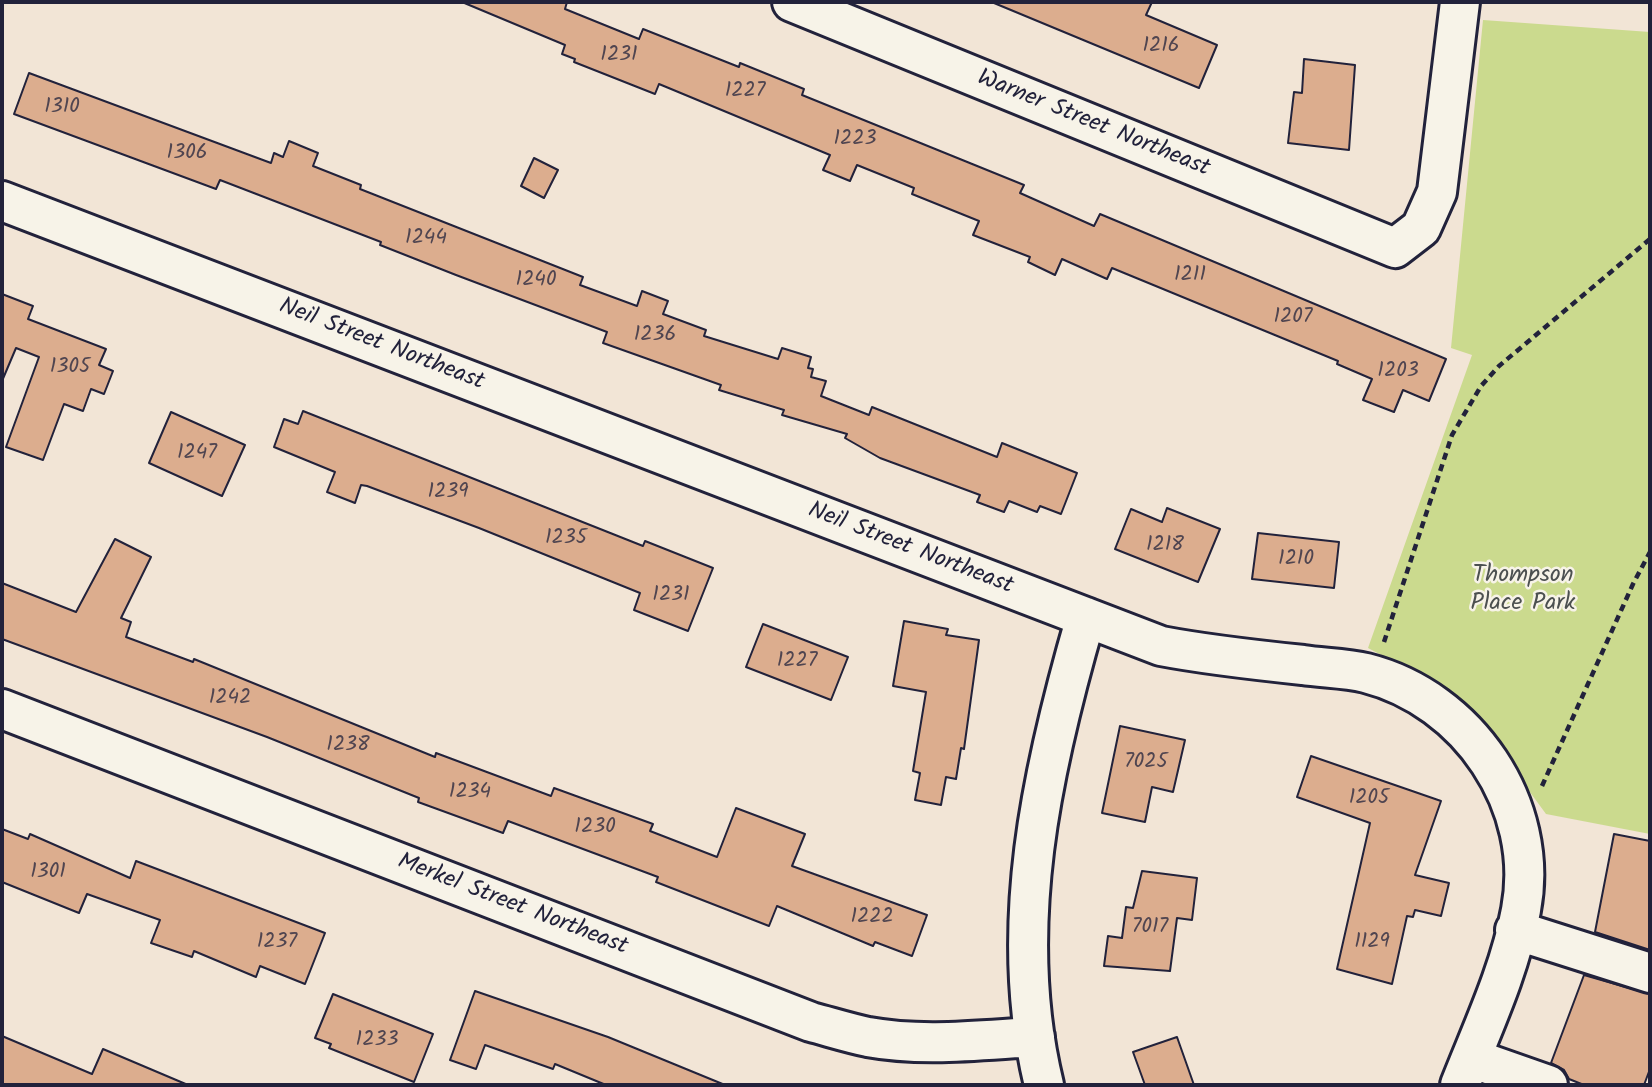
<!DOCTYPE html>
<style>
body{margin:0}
#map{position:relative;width:1652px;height:1087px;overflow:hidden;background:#f2e5d6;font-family:Kalam,sans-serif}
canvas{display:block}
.frame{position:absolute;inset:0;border:4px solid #22223b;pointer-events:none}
</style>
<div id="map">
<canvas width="1652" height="1087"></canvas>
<div class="frame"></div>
</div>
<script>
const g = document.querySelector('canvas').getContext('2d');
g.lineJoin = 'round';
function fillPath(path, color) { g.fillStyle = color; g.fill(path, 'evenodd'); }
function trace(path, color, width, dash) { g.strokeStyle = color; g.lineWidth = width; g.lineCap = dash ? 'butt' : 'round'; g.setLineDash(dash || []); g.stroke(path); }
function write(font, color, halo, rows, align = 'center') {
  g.font = font + ' Kalam,sans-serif'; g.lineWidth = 5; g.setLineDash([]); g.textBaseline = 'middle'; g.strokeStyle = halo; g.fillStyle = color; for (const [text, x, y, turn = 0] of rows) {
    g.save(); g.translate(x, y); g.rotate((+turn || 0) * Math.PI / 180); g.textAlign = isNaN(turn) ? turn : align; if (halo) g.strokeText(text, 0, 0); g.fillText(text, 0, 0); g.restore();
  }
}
fillPath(new Path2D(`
 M1483,20L1650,32V834L1546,814L1477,720L1436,684L1368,648L1472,355L1451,348Z`), '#cbda8e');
const building = new Path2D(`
 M462,2H567L565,9L639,39L643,29L739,67L740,63L804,89L802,95L1024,185L1020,193L1094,226L1100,214L1446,359L1429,401L1403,390L1394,412L1363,400L1372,379L1337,364L1338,361L1112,268L1107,279L1062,259L1055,275L1028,262L1030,257L973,235L979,221L912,194L914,188L857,165L850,181L823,170L830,155L659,84L655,94L574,62L575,59L562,54L565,45Z
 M1152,2L1146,15L1217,45L1199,88L994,3Z
 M1304,59L1355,65L1349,150L1288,143L1294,92L1302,93Z
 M29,73L271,163L274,153L283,157L289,141L318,153L313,166L361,185L360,189L583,277L580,285L637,306L642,291L668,301L663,314L706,330L704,336L778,359L782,348L811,357L808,368L813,369L811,377L826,381L821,396L869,415L872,407L997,457L1002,443L1077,473L1061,514L1040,506L1037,512L1009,501L1004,512L977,502L980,495L880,458L845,438L847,434L782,415L784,410L719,390L721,385L603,343L607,332L456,275L380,245L381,242L220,180L216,189L14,114Z
 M534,158L558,170L544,198L521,186Z
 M2,294L33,306L28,319L106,349L99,365L113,371L104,394L91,389L83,411L64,404L43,460L6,447L39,357L16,348L2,381Z
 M303,411L643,546L645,541L713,568L688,631L634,610L640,593L479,528L367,486L361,485L355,503L327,492L335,472L274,447L284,419L298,424Z
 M171,412L245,445L222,496L149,463Z
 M1167,508L1220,529L1198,582L1115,549L1131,509L1162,522Z
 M1258,533L1339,542L1334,588L1252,579Z
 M115,539L151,557L121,618L131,622L126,637L193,662L194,659L435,757L436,753L551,796L554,788L653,824L650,831L717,857L736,808L805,834L792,866L927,915L912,956L875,942L873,946L777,906L769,926L656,882L658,877L508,821L503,833L418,802L419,798L267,737L2,639V583L76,612Z
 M904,621L948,629L946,635L979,640L964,749L961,748L956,779L946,777L941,805L915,800L920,773L913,771L926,692L893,686Z
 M763,624L848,657L831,700L746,667Z
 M1120,726L1185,740L1173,792L1152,787L1145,822L1102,813Z
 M1311,756L1441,801L1415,875L1449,883L1441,916L1415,910L1413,917L1407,916L1392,984L1337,969L1370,823L1297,797Z
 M2,829L28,839L30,834L130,878L136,861L325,933L305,984L260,966L256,977L194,951L192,957L151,943L160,920L87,894L79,913L2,882Z
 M1614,834L1650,841V950L1595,932Z
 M1142,871L1197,878L1192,920L1177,918L1170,971L1104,966L1108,936L1122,938L1126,907L1133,908Z
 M1584,975L1650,994V1069L1644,1085H1584L1569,1079L1564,1070L1551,1063Z
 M475,991L608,1037L725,1085H606L555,1064L553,1069L485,1045L476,1069L450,1060Z
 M333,994L433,1034L414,1082L329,1048L331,1044L315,1038Z
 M2,1036L92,1074L103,1049L188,1085H2Z
 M1177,1037L1194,1085H1145L1133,1052Z`);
fillPath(building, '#dcad8e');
trace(building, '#22223b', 2);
const minor = new Path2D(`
 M792,2L1395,248L1421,228L1437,192L1460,2
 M2,201L1161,646C1208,655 1255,660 1303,665C1323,668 1346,668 1366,673C1468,699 1541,805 1521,910C1510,970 1482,1029 1460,1085
 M2,709L811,1022C830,1027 849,1033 868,1037C923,1047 980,1040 1035,1037
 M1515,930L1650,973
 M1471,1058L1548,1085
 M1044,1085C1006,929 1042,768 1086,617`);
trace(minor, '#22223b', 44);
trace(new Path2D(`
 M1384,642L1452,435L1481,386L1499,366L1650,239
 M1542,786L1633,584L1650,552`), '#22223b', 4.5, [7, 5]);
trace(minor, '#f7f3e8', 38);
write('21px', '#504550', null, [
 ["1216",1161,47],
 ["1231",619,56],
 ["1227",745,92],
 ["1310",62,108],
 ["1223",855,140],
 ["1306",187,154],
 ["1244",426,239],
 ["1211",1190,276],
 ["1240",536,281],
 ["1207",1293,318],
 ["1236",655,336],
 ["1305",70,368],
 ["1203",1398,372],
 ["1247",197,454],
 ["1239",448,493],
 ["1235",566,539],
 ["1218",1165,546],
 ["1210",1296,560],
 ["1231",671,596],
 ["1227",797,662],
 ["1242",230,699],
 ["1238",348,746],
 ["7025",1146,763],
 ["1234",470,793],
 ["1205",1369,799],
 ["1230",595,828],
 ["1301",48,873],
 ["1222",872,918],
 ["7017",1150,928],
 ["1237",277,943],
 ["1129",1372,943],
 ["1233",377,1041]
]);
write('24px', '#22223b', '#f7f3e8', [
 ["Warner Street Northeast",1093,125,22],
 ["Neil Street Northeast",381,346,21],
 ["Neil Street Northeast",910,550,21],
 ["Merkel Street Northeast",512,906,21]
]);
write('24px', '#4c5050', '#f7f3e8', [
 ["Thompson",1523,577],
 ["Place Park",1523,605]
]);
</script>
